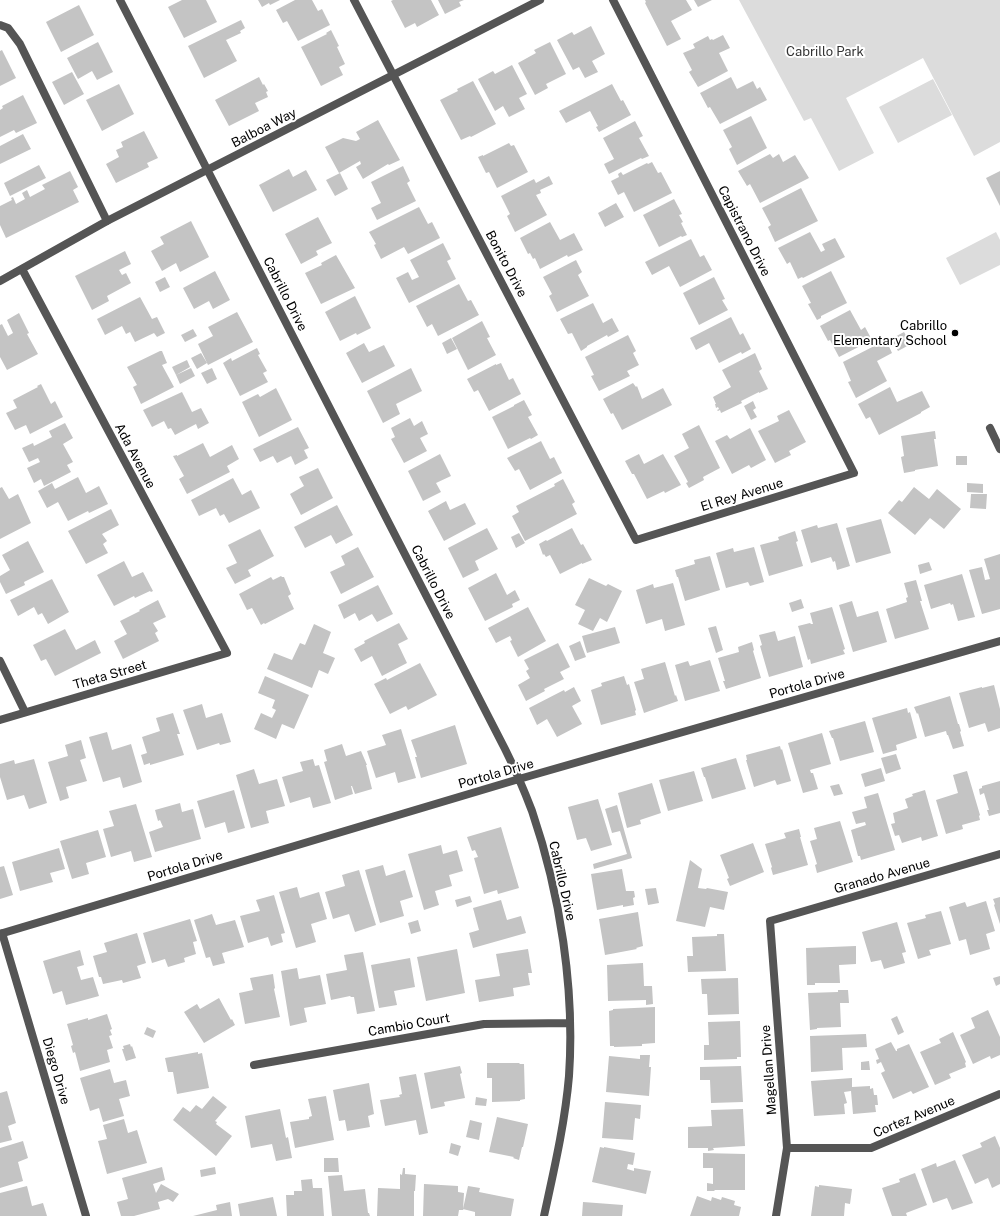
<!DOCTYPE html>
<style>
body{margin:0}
canvas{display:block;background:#fff}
</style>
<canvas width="1000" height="1216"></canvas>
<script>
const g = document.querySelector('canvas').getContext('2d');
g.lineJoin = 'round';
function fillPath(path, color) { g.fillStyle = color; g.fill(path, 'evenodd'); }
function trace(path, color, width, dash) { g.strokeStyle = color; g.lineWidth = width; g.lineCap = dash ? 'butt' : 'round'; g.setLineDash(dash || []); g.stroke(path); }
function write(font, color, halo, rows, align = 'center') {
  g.font = font + ' "Public Sans",sans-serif'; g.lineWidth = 4; g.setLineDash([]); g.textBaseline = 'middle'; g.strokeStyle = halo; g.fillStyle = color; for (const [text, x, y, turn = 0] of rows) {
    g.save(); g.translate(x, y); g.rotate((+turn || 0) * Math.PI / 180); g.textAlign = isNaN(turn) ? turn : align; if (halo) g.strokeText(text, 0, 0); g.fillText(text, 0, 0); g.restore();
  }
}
fillPath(new Path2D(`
 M739,0H1000V142L974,156L923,58L846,98L874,153L839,171L811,118L804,121Z
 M933,79L952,115L898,143L879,107Z
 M996,232L1000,240V265L960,285L946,258Z`), '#dcdcdc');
fillPath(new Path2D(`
 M182,0H206L217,22L184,38L168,7Z
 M258,0H280L270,5L269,3L262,7Z
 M295,0H312L318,11L322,9L330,25L298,41L287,21L283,23L276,10Z
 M393,0H431L439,15L417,27L415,23L405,28L391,1Z
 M438,0H464L459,2L461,6L445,14Z
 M645,0H686L692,10L671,21L681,39L667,46L645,3L646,2Z
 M694,0H712L698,7Z
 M79,5L94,35L61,52L46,22Z
 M241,20L245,28L240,31L241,33L226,40L237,61L204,78L188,46Z
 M591,26L605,54L592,61L598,72L585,78L579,67L573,70L557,40L572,32L574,35Z
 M331,30L339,46L337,47L345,64L339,67L343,75L321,86L301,47L327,34L326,33Z
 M723,35L730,48L719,53L728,71L698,87L689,72L692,70L683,53L695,48L693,44L708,36L710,40L712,39L713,40Z
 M98,42L113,72L97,80L92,71L78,79L67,58Z
 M550,42L566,74L546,84L548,88L535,95L518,63L536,53L534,50Z
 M2,50L16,78L0,86V51Z
 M512,65L527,94L519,98L525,109L509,117L503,106L495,111L478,79L493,71L495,74Z
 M72,72L84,94L64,105L52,82Z
 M259,77L263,85L264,84L268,91L266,92L268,97L255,103L259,111L229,126L215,100Z
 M731,77L737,89L753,81L757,89L760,87L767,100L720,124L710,107L708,108L700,93Z
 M473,81L496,124L471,137L470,136L461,140L440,100L458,91L457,89Z
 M119,84L134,114L102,131L86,100Z
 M612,84L621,101L623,100L631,115L599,132L596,127L598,126L590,111L566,123L559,111Z
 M23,95L37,123L16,133L14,130L0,137V110L3,108L2,106Z
 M751,116L767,148L737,165L729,149L732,147L723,130Z
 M378,120L400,160L389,165L388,164L363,179L356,167L361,164L360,161L339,173L325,147L343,138L356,141L360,139L356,132Z
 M635,121L643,136L639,138L649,156L642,159L641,158L609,174L604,164L614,159L603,138Z
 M144,131L158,158L147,163L149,167L116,183L106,164L119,157L116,150L123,147L121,142Z
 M23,134L31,149L0,164V146Z
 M509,143L511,146L514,145L528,172L497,188L489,172L486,173L478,157L483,155V156Z
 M770,154L773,158L779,154L783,162L795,155L809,178L760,203L750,184L747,186L738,171Z
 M652,162L658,173L661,172L672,193L634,212L624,192L618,195L611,181L619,177L618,174L621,172L623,175L647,163L648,164Z
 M39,165L46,178L10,196L4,183Z
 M403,166L410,181L407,183L416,201L377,220L371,208L381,203L371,182Z
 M289,169L293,177L306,170L317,190L273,212L259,185Z
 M70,171L78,187L73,190L79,202L6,238L0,225V206L12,200L11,198L13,197L16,204L25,199L22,193L27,190L30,197L45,189L42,185Z
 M1000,171V206L986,178Z
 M340,173L348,189L335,196L326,180Z
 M549,176L553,184L540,190L541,193L536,195L547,215L515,232L507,216L510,214L501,196L534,179L536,183Z
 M801,188L818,221L775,242L768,227L771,225L762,208Z
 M674,199L682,214L679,215L683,222L681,223L687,235L682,237L681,236L659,247L643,215Z
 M616,203L624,217L605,227L598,213Z
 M419,207L428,224L432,222L440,238L408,254L404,247L381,259L374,245L376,244L369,232Z
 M318,217L332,243L316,251L318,255L301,264L285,234Z
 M191,221L209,257L180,272L176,263L162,271L151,251L164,244L160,237Z
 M550,222L560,240L574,233L583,250L568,257L567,255L540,269L535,258L533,259L530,253L528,254L520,238Z
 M810,232L821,252L825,250L822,244L835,238L845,257L803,278L802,277L798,279L790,262L787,264L778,248Z
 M691,239L700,257L704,255L712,270L680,287L669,266L652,275L645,262Z
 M443,243L451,259L447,261L456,279L409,303L396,278L408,272L412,280L419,277L410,260Z
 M125,251L131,264L119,270L122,275L126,273L131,283L107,296L109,301L92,310L75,276Z
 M336,255L355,288L321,304L305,273L322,265L321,263Z
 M576,260L582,272L578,275L589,296L557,312L549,296L552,294L543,277Z
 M215,271L230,300L213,309L209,301L194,309L183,288Z
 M831,271L847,303L821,316V318L817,320L808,304L811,303L802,286Z
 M165,277L170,287L160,292L155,282Z
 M714,277L725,299L722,300L728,310L699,325L683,293Z
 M459,284L468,301L471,300L479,315L438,336L432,324L427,327L416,306Z
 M355,296L371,328L357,335L356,333L340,341L325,312Z
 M140,297L152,319L157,317L165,333L157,337L154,333L135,342L130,332L126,334L122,326L105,335L97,319Z
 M593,303L603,323L612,318L619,331L608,337L607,335L587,346V347L581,351L572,333L568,334L560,319Z
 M850,310L861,330L865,327L872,340L839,357L830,340L828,341L820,326Z
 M237,312L253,342L208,365L198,344L213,336L208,327Z
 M19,313L29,333L27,334L38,354L7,370L0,357V325L2,324L8,336L13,333L7,320Z
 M731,317L740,335L743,333L751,349L742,354L741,352L719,363L709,343L696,350L690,338Z
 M482,321L490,337L487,338L496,355L468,370L452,338Z
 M193,329L197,336L185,342L181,335Z
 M904,332L911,344L898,351L891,339Z
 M628,335L636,351L633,353L639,365L627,371L630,376L599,391L591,376L594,375L585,357Z
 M451,338L457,349L447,354L442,343Z
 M886,340L892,353L877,361L887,381L856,398L848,382L851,381L843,362Z
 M364,343L369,352L384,345L395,366L362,383L346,353Z
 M257,348L260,354L258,355L267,371L263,373L268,382L240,396L223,363L231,358L232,361Z
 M160,351H162L167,363L162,365L174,387L141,404L133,387L137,385L127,367Z
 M201,353L207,363L197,369L191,358Z
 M755,353L762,369L759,371L768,389L759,393V392L741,401L742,403L721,413L720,410L718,411L717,410L719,409L718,407L716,408L715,404H716L713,397L731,387L722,370Z
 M187,360L190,367L176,375L172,367Z
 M501,363L509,380L513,378L521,394L489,411L478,390L474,392L467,379L496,364V365Z
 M191,368L195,376L180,384L176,375Z
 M212,368L217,379L207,384L201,373Z
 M411,368L422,391L396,404L400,414L383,423L367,391Z
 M633,383L636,387L637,386L642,399L663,388L672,405L622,430L613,413L611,414L603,399Z
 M41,384L51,404L55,401L63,417L30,434L26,425L15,430L6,413L17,408L13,400L38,387L37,386Z
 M890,387L897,402L922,391L930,407L921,412V413L879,435L870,417L866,419L858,404Z
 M276,388L292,420L259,437L242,402L258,394L260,397Z
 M182,392L192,412L201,408L209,423L198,429L196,424L175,435L171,428L168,429L164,421L152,427L143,410Z
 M524,400L532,415L528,417L538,435L531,439L530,438L508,449L492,417L514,406V405Z
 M753,401L756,408L753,410L757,417L751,420L744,406Z
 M789,410L806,442L789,451L791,455L775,463L758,431L779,421L777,416Z
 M410,418L414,426L422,421L428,434L420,438L427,451L404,463L391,439L395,437L391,428Z
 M65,423L73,438L63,444L73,462L67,465L71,472L44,486L41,479L34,483L27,468L40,462L38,458L29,462L22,448L33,443L34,446L52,437L49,431Z
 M699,425L720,468L703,477L704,480L689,488L686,483L688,482L674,456L689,448L682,434Z
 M298,427L309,448L304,450L308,458L295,465L291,456L277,463L273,456L260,462L253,449Z
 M750,428L766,460L751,468L749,465L732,474L715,441L727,435L730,439Z
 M935,431L936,439H934L938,466L915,470V471L904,473L901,457L904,456L901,436Z
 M541,441L550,459L554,457L562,473L530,490L519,469L515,471L507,458Z
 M203,443L210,457L232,445L239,459L227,466L230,472L187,494L179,479L184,476L173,456L177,455V456Z
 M440,454L451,476L436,483L441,492L423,501L408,471Z
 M639,454L644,464L663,454L681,485L665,493L664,491L647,499L634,474H632L625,461Z
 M956,456H967V465H956Z
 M318,468L333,498L301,515L290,494L304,486L299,477Z
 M78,477L86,493L99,486L108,504L89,513L88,511L68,521L58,502L47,508L38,491L52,483L55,489Z
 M233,478L242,495L251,490L260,508L229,523L224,514L220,516L216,508L199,516L191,500Z
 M563,479L575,502L572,504L577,514L525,541L512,516L519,512L516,506L555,486L554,484Z
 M967,483L983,484V493L967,492Z
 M2,487L9,499L18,494L31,523L0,539V488Z
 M914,487L929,499L937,489L961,509L944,529L930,518L915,535L888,513L899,500L902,502Z
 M971,494H987L986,509L970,508Z
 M446,501L450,510L465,503L476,524L444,541L428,511Z
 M337,505L353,535L336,544L331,535L305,548L294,527Z
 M111,509L119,525L102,534L107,541L103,544L108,553L86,564L68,531Z
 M881,519L891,553L856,563L846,528Z
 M837,523L850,566L837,570L835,561L833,562L831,557L811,563L801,530L817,525L818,528Z
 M487,528L498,549L475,561L479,570L463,578L448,548Z
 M572,528L581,545L583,544L592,560L582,564V563L560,574L550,555L546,557L544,554L543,555L539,544L546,540L547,541Z
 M260,529L274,556L248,570L251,576L235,584L226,568L237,563L228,545Z
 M795,531L798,541L796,542L803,566L769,576L760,545L779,540L778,537Z
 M519,533L525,543L516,548L511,537Z
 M28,541L44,572L24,582L25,585L6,594L0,582V576L10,570L2,555Z
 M358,547L374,577L341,594L330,572L345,565L341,556Z
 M754,547L764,582L750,586L748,582L726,588L716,553L733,548L734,552Z
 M1000,554V609L982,614L969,570L982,567L985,580L990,579L984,559Z
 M710,556L720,590L685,601L678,577H677L675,570L695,564L694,560Z
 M124,561L132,577L143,572L153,591L151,592L150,591L135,598L134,596L114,606L97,575Z
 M929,562L932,570L920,574L918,565Z
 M496,573L507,595L515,590L520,600L512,604L513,607L485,621L468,588Z
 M962,574L975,617L958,621L953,604L951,605L950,603L931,609L924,585Z
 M281,576L282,577H284L291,594L288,596L294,609L265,624L264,623L261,625L252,608L247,610L239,594L271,577L273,580Z
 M589,578L606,586L608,584L622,591L607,622L600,618L593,631L578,624L585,610L575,605Z
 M52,579L69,612L48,624L42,613L38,615L34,607L18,616L10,600Z
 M916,580L922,601H920L929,629L895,639L886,609L907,602L906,598L908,597L904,583Z
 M673,583L685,625L665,631L662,619L646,624L636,590L653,584L654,588Z
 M378,585L393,614L377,622L372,614L359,621L355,613L344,619L338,605Z
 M801,599L804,608L792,612L789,603Z
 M158,600L166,617L153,623L158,631L155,633L159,641L123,659L114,641L127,634L120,621L140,611L139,610Z
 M852,601L857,617L878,611L887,642L853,652L839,605Z
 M528,607L546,641L518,657L510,641L512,640L510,636L496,643L488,628Z
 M832,607L845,649L843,650L845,654L811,664L810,659L808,660L798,626L810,623L811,624H813L810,613Z
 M399,623L408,639L398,644L407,663L382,676L372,656L361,662L354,649L365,643L364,641Z
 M314,624L331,632L323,653L335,658L328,674L319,670L312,688L267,669L274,653L292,660L300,643L305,645Z
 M716,626L723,650L716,653L708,628Z
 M615,627L620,643L587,653L582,636Z
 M65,629L76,650L95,640L101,653L55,676L46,659L41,661L33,645Z
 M775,631L778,641L795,636L803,667L769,677L760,646L762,645L759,635Z
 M580,641L586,657L575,661L569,646Z
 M752,642L754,650L753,651L761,678L726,689L723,681H725L718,658L739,652L738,647Z
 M558,643L570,667L560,672L564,679L544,689L545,691L526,701L518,685L530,678L526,671L529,669L524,660Z
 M710,660L720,691L685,701L675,665L688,661L690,666Z
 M665,662L675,696L676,695L678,701L644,713L634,682L644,679L641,669Z
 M420,663L437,695L408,710L406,706L390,714L374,684L386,678L387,680Z
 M265,676L309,695L294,729L282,724L276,739L254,729L261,713L272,718L276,710L272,708L275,700L258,693Z
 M624,676L627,685L629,684L636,710L635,711L636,715L601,725L591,690L602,686L601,683Z
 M994,685L1000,709V728L988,732L985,723L969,728L959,693L982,687V688Z
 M574,687L581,701L572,706L582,724L557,737L547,719L537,725L529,708L564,690L565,692Z
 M950,696L958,724H959L961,731L960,732L964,746L953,749L948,735H947L946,731L925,737L918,713L917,714L914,707Z
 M202,704L206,718L222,713L231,742L220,745L219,743L197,750L183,710Z
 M907,708L908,713L910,712L917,738L896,745L897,750L883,754L872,718Z
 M173,713L180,734H177L184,755L150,765V763L144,765L141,755L147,753L142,737L160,731L156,718Z
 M865,721L874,752L840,761L833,738H832L829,731Z
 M455,725L467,764L421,778L415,757H417L411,740Z
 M401,729L416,778L398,783L395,772L376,778L367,751L386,745L382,735Z
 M107,732L112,750L131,744L142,782L123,788L120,777L103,782L89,737Z
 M822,733L831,764L810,770L811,773H813L818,789L803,793L788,743Z
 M81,740L86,758L80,760L87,781L66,787L69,798L60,801L48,762L68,756L65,745Z
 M342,744L346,756L361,751L367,765H366L372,789L355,794L352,786H351L353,794L335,800L324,762L327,761L324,750Z
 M780,746L781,750L782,749L791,781L777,785L775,780L754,787L746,760H747L746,755Z
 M896,754L901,769L886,774L881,758Z
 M736,758L746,789L712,799L705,777H704L701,768Z
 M34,759L47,803L29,809L24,795L7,800L0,777V764L14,760L15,764Z
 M313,759L315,766L319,765L331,803L313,808L310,797L290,803L282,777L303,771L300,762Z
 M881,768L885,781L865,787L861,774Z
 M254,769L259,784L277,779L285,806L266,811L269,823L251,828L236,775Z
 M694,771L703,801L668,811L659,780Z
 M967,771L980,815L979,816L980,820L962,825L963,829L946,834L936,800L958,793L953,775Z
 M1000,781V813L989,816L987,810H989L984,793L980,795L979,789L982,788V786Z
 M652,783L661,813L640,820L641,824L627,828L618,793Z
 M839,784L843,794L834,796L830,786Z
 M234,790L245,828L228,833L225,822L205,828L197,801Z
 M925,790L938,836L922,841L921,837L902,843L899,835L895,836L891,824L895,823L893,813L908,808L905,799L913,796L912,794Z
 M878,793L895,850L861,860L860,856H858L851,830L866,825L865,822L856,824L852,812L867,808L864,797Z
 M598,799L612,845L591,851L586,838L577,840L568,807Z
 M180,803L182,812L193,809L201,839L155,852L149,832L163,827L160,820L158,821L155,810Z
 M136,804L152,857L134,862L131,851L111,857L103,829L114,826L109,811Z
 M617,805L632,858L594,869L593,864L627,854L620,831L612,833L605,809Z
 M840,821L853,862L817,873L815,865L817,864L810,841L817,839L814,828Z
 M501,827L519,888L498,894L497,890L484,894L474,858L478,857L475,850L472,851L467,837Z
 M799,829L801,837H800L808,865L773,875L771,868L772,867L765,844L786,838L784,833Z
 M98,830L106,857L86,863L89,874L72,879L60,841Z
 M753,843L764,872L730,886L727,879L729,878L720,855Z
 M441,845L443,854L457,850L463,871L449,875L452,886L435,891L439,905L424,910L408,854Z
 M59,848L65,869L50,873L53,882L20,891L12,862Z
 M690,860L702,869L698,888L706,889L707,888L728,892L724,910L710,907L705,927L676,921Z
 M383,865L386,876L405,870L413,897L400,901L404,916L380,923L365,870Z
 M4,866L13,895L0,899V867Z
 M622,869L626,891H634L635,897L633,898L634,905L623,907V905L597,910L591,874Z
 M359,870L376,925L355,932L349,914L333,919L325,892L345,886L342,875Z
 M297,887L300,898L319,892L327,919L311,924L316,942L296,948L279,892Z
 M656,888L659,903L648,905L645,889Z
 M274,895L285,933L281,934L283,942L271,946L268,937L248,943L240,916L260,911L256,900Z
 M470,896L472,902L457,907L455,900Z
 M1000,897V924L994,905L995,904L993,899Z
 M501,900L507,920L521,916L526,933L473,948L469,933L479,930L473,908Z
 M986,901L995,931L986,934L990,949L970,955L966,939L959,941L949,907L965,902L967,907Z
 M941,911L951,944L929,950L931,955L918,959L907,923L926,918L925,915Z
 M638,912L643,946L636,948L637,949L605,955L599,919Z
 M212,914L216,925L235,920L244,947L222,953L225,963L213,966L210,957L206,958L194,920Z
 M190,919L197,941L193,942L196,954L184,958L185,962L168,967L165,959L152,963L143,933Z
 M418,920L421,931L411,934L408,923Z
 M897,922L906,952L902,953L905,963L884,969L881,960L871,962L862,932Z
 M137,933L146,963L137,966L141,978L123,983L122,980L103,984L101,977H99L93,956L107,952L104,943Z
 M717,934H724L726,971L688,972L687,956H693L692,937L717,936Z
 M856,946V964L839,965L840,983H815V985H807L806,948Z
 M457,949L465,993L426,1001L417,957Z
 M528,949L532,973H528L530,985L513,988L514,996L479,1002L475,980L500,976L496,954Z
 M80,950L84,965L77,967L81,980L93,977L99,996L66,1005L62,991L53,994L43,961Z
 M363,952L375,1011L357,1014L354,997H351L350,996L331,1000L326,974L347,970L344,955Z
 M410,958L415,987L394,991L397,1005L379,1008L371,965Z
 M643,963L644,986H652L653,1004L646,1005V1000L608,1001L607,965Z
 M297,968L299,979L320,975L326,1004L304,1008L307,1022L290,1026L281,971Z
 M273,974L275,988L274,989L280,1017L245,1024L239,993L253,990L250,978Z
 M1000,976V984L996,986L993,978Z
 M738,978L739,1014L708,1015L707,994H702L701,979Z
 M838,990H848L849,1003H840L841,1027L817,1028V1029L810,1030L808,993L838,992Z
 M219,998L231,1020L232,1019L235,1025L204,1043L184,1012L197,1004L200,1009Z
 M655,1007V1043L642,1044V1046L614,1047V1046H610L609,1011L613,1010V1009Z
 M988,1010L1000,1037V1055L991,1059L990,1056L973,1064L960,1035L975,1028L971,1018Z
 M107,1014L112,1029L110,1030L112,1035L109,1036L113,1048L107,1050L110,1062L80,1071L75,1052L73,1053L71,1046L73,1045L67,1024L88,1018V1020Z
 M897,1016L904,1032L898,1035L891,1019Z
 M740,1021L741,1057H737V1059L704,1060V1045H709L708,1022Z
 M147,1027L156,1031L153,1038L144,1034Z
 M953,1032L966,1062L965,1063L966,1067L949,1074L951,1078L935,1085L920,1052L941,1043L939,1039Z
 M866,1034L867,1047L842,1048L843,1070L811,1072L810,1036Z
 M891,1042L896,1051H897V1049L909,1044L929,1087L913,1094L911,1091L893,1099L881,1073L885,1071L881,1062L877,1064L876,1060L879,1059L875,1049Z
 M130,1044L131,1047L132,1046L136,1058L126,1061L122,1049H124L123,1046Z
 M198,1052V1054L202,1053L209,1088L177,1094L173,1072H168L165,1058Z
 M640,1055H650L649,1067H651L649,1096L606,1092L609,1056L640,1059Z
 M869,1061L870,1070H861V1062Z
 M487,1063H519L520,1064H524L525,1099L520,1100V1101L492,1102V1078H487Z
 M460,1066L462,1073L460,1074L465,1098L444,1102L445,1106L431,1109L424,1073Z
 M741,1066L743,1102L711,1103L710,1080H700V1067Z
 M110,1069L114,1083L126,1080L130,1096L119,1099L124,1116L103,1122L99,1108L90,1111L80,1078Z
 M416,1074L428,1133L419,1135L416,1120L385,1126L380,1100L400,1097L399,1095L402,1094L399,1077Z
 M852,1078V1087L870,1086V1089L873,1088L874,1095H877L878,1105H875L876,1112L853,1114L851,1091L844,1092L847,1103L844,1104L845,1114L814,1116L811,1081Z
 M369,1083L374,1114L368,1116L370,1127L347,1131L345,1120L339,1121L333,1090Z
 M7,1091L16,1123L8,1126L12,1140L0,1143V1093Z
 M213,1096L227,1107L215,1121L217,1122L216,1124L232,1136L216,1156L173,1120L183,1107L190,1112L196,1105L202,1109Z
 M326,1096L334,1140L295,1148L290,1122L309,1119V1117L312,1116L308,1099Z
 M476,1097L487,1099L486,1106L475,1105Z
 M605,1102L641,1105L640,1119L635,1118L633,1140L602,1138Z
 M280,1109L286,1138L288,1137L292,1158L276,1161L272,1144L251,1148L245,1116Z
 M743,1109L745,1146L713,1148L714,1150L708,1151V1148H688V1127L712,1126L711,1110Z
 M497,1117L528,1124L523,1147H522L519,1160L513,1158L514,1157L489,1152Z
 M124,1119L128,1133L137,1130L147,1163L107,1174L98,1141L107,1139L103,1125Z
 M470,1120L482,1123L479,1140L466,1137Z
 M995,1136L1000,1148V1184L992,1188L988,1178L975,1184L962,1155L982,1147L980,1143Z
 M23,1141L28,1158L18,1162L23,1181L0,1188V1148Z
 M451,1143L461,1146L458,1156L449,1153Z
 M600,1147L604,1148V1147L635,1153L633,1165L628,1164L627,1169L634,1171V1168L651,1171L646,1194L592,1182Z
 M703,1153L745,1154V1190H714L715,1191H707V1183L713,1184V1168H703Z
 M324,1158H338L339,1172H324Z
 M955,1160L973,1203L952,1210L947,1198L933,1203L921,1169L936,1163L937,1167Z
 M162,1167L165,1180L153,1184L156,1193L161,1184L179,1194L173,1202L168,1199L158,1202L160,1209L134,1216H121L117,1202L128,1199L122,1178Z
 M215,1167L216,1174L201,1177L200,1170Z
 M403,1168H405V1174L416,1175L415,1191H414V1216H377L378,1188L400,1189V1174L402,1175Z
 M915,1173L927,1205L906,1213L907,1216H892L882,1188L900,1182L899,1179Z
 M342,1175L344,1191L365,1189L368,1213H369L370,1216H332L328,1176Z
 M312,1179L313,1188H322L324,1216H287L286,1195H294V1191H302L301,1180Z
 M424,1184L458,1186V1192L464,1193L463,1210H459L458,1216H423Z
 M819,1185L852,1189L850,1204L845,1203L844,1216H811L815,1186L819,1187Z
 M27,1186L32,1206L43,1203L47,1216H0V1193Z
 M468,1186L480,1188L479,1192L514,1199L511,1216H475V1212L463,1209Z
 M697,1196L711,1201L712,1197L721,1200L722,1197L735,1201L734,1205L741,1207L739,1216H690Z
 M273,1197L277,1216H240L238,1204Z
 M230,1202L232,1216H193L217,1210L216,1205Z
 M583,1202L623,1205L622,1216H582Z`), '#c4c4c4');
trace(new Path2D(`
 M0,25L8,28L20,44L107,221
 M990,428L1000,449`), '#555', 8);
trace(new Path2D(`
 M120,0L505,749C515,769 524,790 532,811C560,893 575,989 569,1076C565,1123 554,1170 544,1216
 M354,0L636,540L854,473L613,0
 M0,281L107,221L540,0
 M0,661L25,712
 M0,720L227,653L22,269
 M2,933L86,1216
 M0,934L519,779L1000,641
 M254,1065L484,1024L570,1023
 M787,1148H871L1000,1094
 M776,1216L787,1148L770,921L1000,854`), '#555', 8);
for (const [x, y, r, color] of [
 [955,333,4,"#000"]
]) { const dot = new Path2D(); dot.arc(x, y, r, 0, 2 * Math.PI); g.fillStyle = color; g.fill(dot); trace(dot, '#fff', 1.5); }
write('13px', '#333', '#fff', [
 ["Cabrillo Park",825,52]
]);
write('13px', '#000', '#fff', [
 ["Balboa Way",264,128,-27],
 ["Capistrano Drive",744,231,63],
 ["Bonito Drive",506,264,62],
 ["Cabrillo Drive",285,294,63],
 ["Ada Avenue",135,456,62],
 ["El Rey Avenue",742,495,-17],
 ["Cabrillo Drive",433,582,63],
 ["Theta Street",110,675,-16],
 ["Portola Drive",807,684,-16],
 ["Portola Drive",496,774,-16],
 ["Portola Drive",185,866,-17],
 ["Granado Avenue",882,876,-16],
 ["Cabrillo Drive",562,881,77],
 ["Cambio Court",409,1025,-10],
 ["Magellan Drive",769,1070,-94],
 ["Diego Drive",56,1071,74],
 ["Cortez Avenue",914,1117,-23]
]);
write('13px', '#000', '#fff', [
 ["Cabrillo",947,326],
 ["Elementary School",947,341]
], 'right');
</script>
